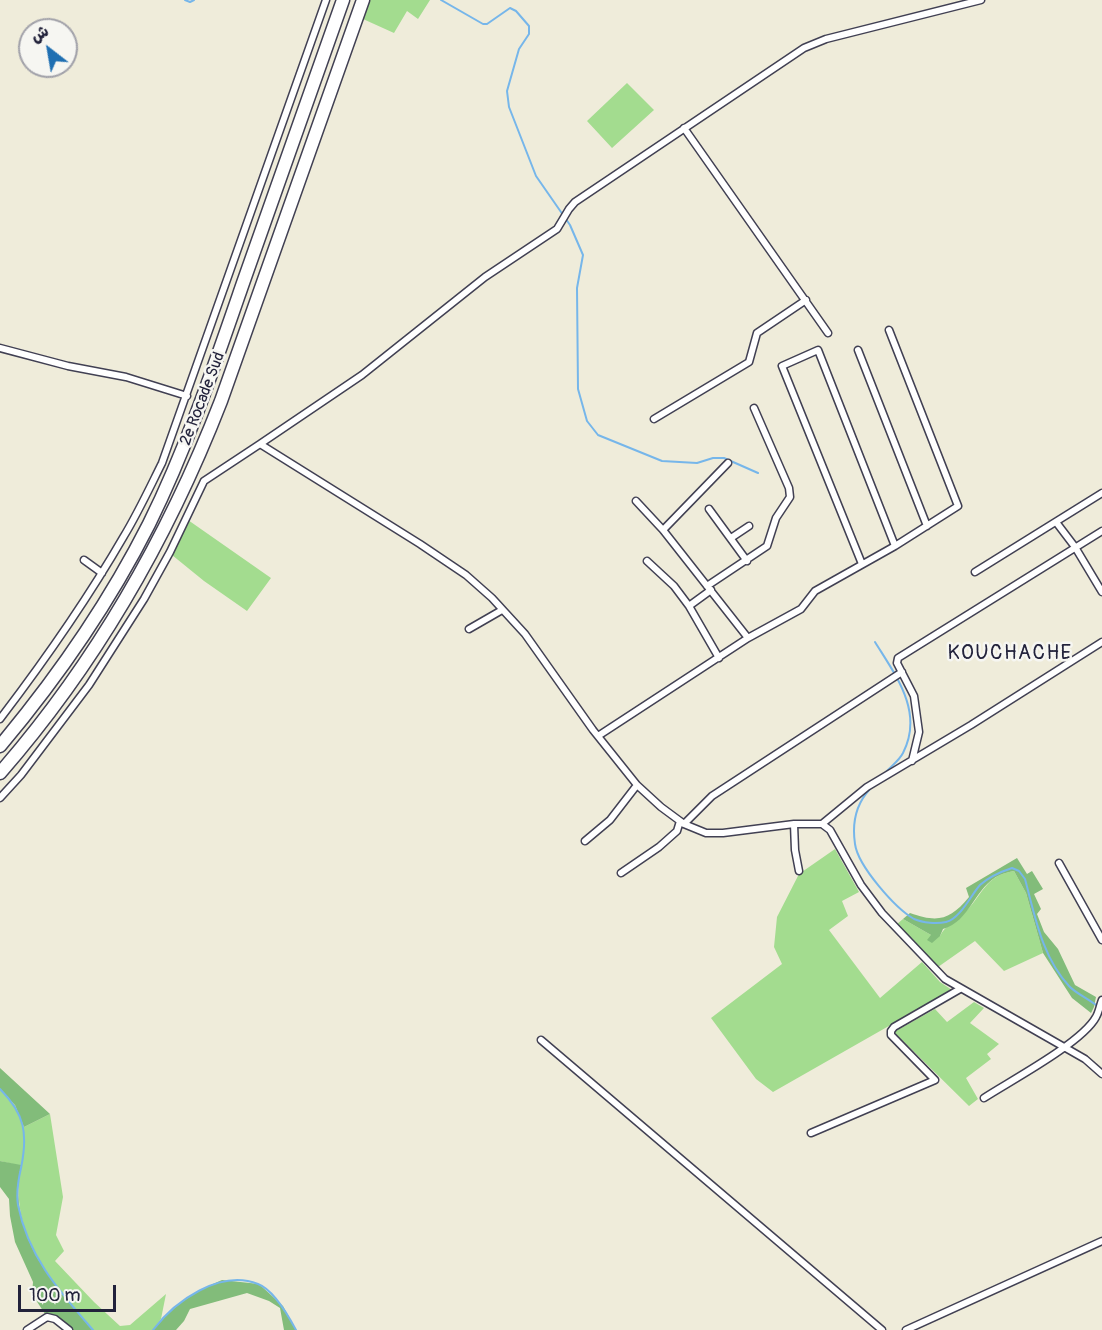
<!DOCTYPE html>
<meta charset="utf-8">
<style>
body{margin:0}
#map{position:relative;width:1102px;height:1330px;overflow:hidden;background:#efecda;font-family:Pangolin,"Playpen Sans Arabic",sans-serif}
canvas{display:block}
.north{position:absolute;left:18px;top:18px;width:60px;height:60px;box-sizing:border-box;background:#f6f6f2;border:2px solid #a1a1a9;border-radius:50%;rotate:329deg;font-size:16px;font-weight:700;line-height:24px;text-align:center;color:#22223b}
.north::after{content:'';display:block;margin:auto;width:21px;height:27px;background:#1f6fb2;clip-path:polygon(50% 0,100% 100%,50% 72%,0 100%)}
.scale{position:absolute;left:18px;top:1285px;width:98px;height:27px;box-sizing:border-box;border:3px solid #22223b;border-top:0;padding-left:8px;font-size:18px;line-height:21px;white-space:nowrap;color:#22223b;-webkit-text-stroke:4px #f6f6f2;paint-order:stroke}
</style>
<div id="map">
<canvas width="1102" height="1330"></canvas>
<div class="north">ش</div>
<div class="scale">100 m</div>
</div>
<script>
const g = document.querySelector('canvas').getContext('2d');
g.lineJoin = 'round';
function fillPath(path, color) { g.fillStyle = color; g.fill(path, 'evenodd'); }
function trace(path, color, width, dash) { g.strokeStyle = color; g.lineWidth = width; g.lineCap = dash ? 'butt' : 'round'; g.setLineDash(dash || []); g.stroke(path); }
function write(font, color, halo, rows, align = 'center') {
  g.font = font + ' Pangolin,sans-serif'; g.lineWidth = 5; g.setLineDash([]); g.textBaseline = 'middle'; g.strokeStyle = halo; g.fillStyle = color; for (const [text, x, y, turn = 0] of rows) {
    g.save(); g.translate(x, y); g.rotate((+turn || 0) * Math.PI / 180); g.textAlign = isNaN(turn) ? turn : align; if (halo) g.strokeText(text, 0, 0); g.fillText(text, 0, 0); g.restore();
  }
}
fillPath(new Path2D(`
 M370,0H430L418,19L407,11L394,33L363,19Z
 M627,83L654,110L612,148L587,121Z
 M188,520L271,578L247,611L204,581L172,555Z
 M835,849L859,892L842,901L848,916L829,930L880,998L922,962L940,982L952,990L773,1092L756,1079L711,1018L782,964L774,947L777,917L799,874Z
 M1014,871L1026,893L1043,953L1004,971L975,941L938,967L897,924L903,919L931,935L940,936C945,925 956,921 964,913C977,902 984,882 1000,875C1004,873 1009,872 1014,871Z
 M974,1002L984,1008L970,1023L999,1044L987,1054L991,1059L966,1078L978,1099L969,1106L894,1032L935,1009L947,1022Z
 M0,1089L15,1105L24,1127L50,1114L63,1197L56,1235L64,1251L55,1261L94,1302L120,1326L130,1325L166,1294L161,1319L153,1330H93C51,1282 8,1234 21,1166L0,1161Z`), '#a3dc8f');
fillPath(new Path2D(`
 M1017,858L1027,874L1032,871L1043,889L1034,894L1041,909L1037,914L1044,932L1058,949L1075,985L1096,997L1094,1007L1091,1013L1072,998L1043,953L1026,893L1014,871C1009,872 1004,873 1000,875C975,886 970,922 943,929L940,936L932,943L927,940L931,935L903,919L910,913C938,923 950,920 969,897L966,888Z
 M0,1068L50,1114L24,1127L15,1105L0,1089Z
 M0,1161L21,1165C7,1234 51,1281 93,1330H69L47,1317L32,1294L33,1282L15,1242L10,1216L9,1199L0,1187Z
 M222,1280L259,1284L283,1306L296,1330H284L280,1308L269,1301L247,1293L190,1309L184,1321L176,1330H153C170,1307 196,1291 222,1280Z`), '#82bc7a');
trace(new Path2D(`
 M185,0L190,2L194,0
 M441,0L483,24H487L510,8L516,11L529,26V34L519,49L507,91L509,107L536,176L570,225L583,255L577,288L578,389L587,421L598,435L662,461L697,463L713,458H724L758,473
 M875,642C896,676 924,712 903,753C899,761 890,767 884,774
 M870,789C856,804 852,824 855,844C858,866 895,908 914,919C923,923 937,924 946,922C960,919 971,895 980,885C990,876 1000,872 1012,868L1019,871L1025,879C1035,916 1042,957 1069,986C1076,994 1092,1000 1102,1010
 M0,1089C25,1114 28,1134 21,1168C18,1181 16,1193 18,1205C28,1257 60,1292 93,1330
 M153,1330C175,1301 220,1269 258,1284C274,1290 288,1315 296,1330`), '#76b6ea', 2);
const street = new Path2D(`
 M981,0L826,39L804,48L575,202L569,209L557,229L485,277L362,375L260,444L420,544L466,575L492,598L525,634L593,730L637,785L661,807L684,824L706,833H723L794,824H822L830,830L861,885L882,913L945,979L1085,1059L1102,1074
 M684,128L828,333
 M0,348L68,366L126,377L187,396
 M858,350L927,526
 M654,419L749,362L757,333L806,300
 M636,501L663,530L748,638
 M709,509L747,561
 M1056,522L1075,547L1102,592
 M663,530L728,463
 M731,538L749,526
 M84,560L102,573
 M647,561L674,586L689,606L719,658
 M862,564L782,366L818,350L895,546
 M975,572L1102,493
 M707,586L767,546L776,518L790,497L789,488L754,408
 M689,606L711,590
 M469,629L502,610
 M0,719C45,660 87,600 124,536C138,513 150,487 162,463L326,0
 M598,736L748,638L801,609L815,591L895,546L958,506L889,330
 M912,761L919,732L914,696L897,663L898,658L1102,531
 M0,798L21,775L89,685L144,599L170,552L204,481L260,444
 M684,824L712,796L902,672
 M794,824L795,850L799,871
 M822,824L867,787L971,725L1102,642
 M585,841L610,820L637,785
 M1059,863L1102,940
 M621,873L659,847L677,831L680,821
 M541,1040L882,1330
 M984,1098C1010,1081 1082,1043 1096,1017C1099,1012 1100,1005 1102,1000
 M811,1133L935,1080L891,1035V1031L894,1027L960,989
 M27,1330L47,1317L55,1319L69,1330
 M906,1330L1102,1241`);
const highway = new Path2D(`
 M0,746C57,678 109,603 149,524C187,447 215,364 243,283C276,188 310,94 343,0
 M0,773C96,663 168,537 221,401L363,0`);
trace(street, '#414053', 9);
trace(highway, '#414053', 15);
trace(street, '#fff', 6);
trace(highway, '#fff', 12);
write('16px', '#22223b', '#f6f6f2', [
 ["2e Rocade Sud",203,399,-69]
]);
g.letterSpacing = '1.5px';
write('20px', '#22223b', '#f6f6f2', [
 ["KOUCHACHE",1010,654]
]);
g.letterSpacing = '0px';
</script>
